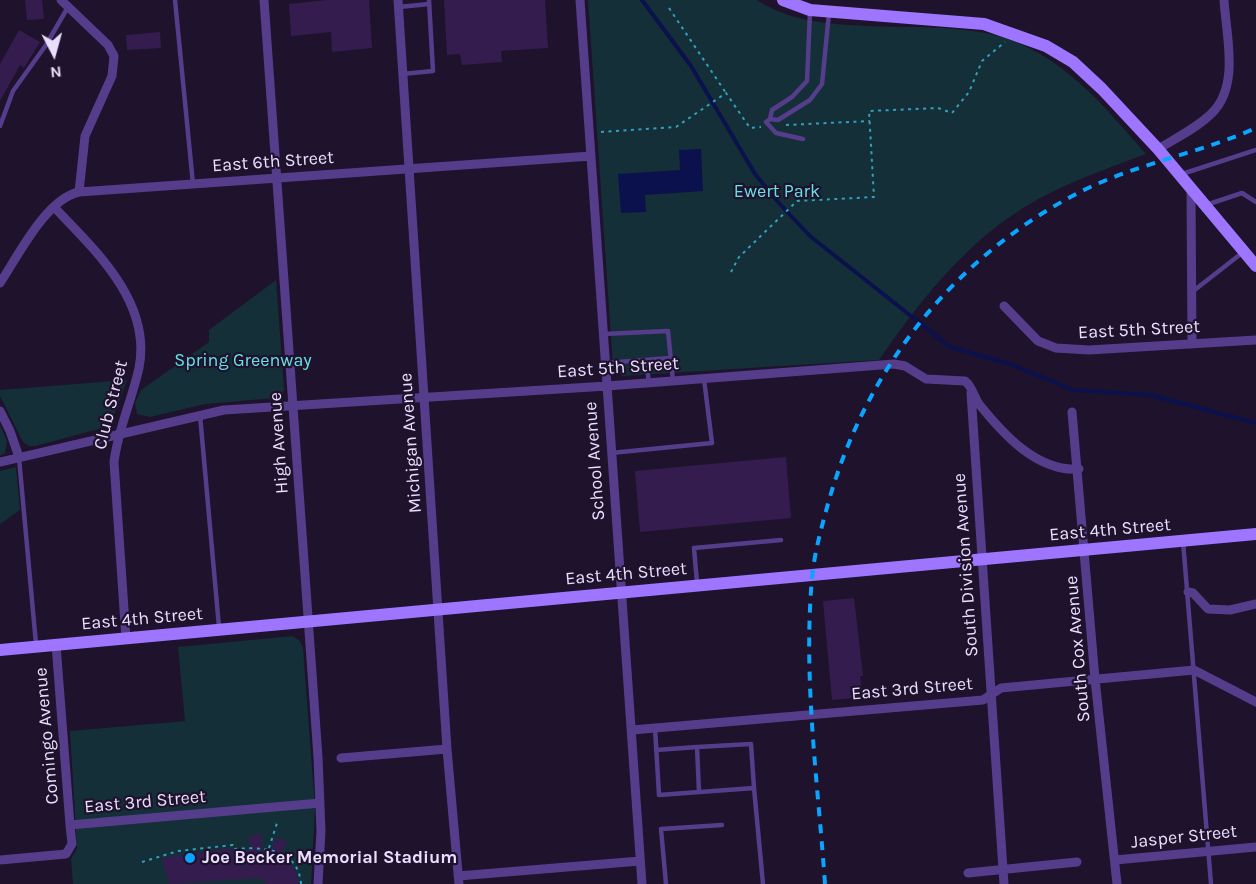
<!DOCTYPE html>
<style>
body{margin:0}
#map{position:relative;width:1256px;height:884px;overflow:hidden;background:#1e122d;font-family:Karla,sans-serif}
canvas{display:block}
.north{position:absolute;left:24px;top:24px;width:60px;height:60px;-webkit-text-stroke:4px #1e122d;paint-order:stroke;rotate:174deg;font-size:16px;font-weight:700;line-height:24px;text-align:center;color:#eadeff}
.north::after{content:'';display:block;margin:auto;width:21px;height:27px;background:#eadeff;clip-path:polygon(50% 0,100% 100%,50% 72%,0 100%)}
</style>
<div id="map">
<canvas width="1256" height="884"></canvas>
<div class="north">N</div>
</div>
<script>
const g = document.querySelector('canvas').getContext('2d');
g.lineJoin = 'round';
function fillPath(path, color) { g.fillStyle = color; g.fill(path, 'evenodd'); }
function trace(path, color, width, dash) { g.strokeStyle = color; g.lineWidth = width; g.lineCap = dash ? 'butt' : 'round'; g.setLineDash(dash || []); g.stroke(path); }
function write(font, color, halo, rows, align = 'center') {
  g.font = font + ' Karla,sans-serif'; g.lineWidth = 4.5; g.setLineDash([]); g.textBaseline = 'middle'; g.strokeStyle = halo; g.fillStyle = color; for (const [text, x, y, turn = 0] of rows) {
    g.save(); g.translate(x, y); g.rotate((+turn || 0) * Math.PI / 180); g.textAlign = isNaN(turn) ? turn : align; if (halo) g.strokeText(text, 0, 0); g.fillText(text, 0, 0); g.restore();
  }
}
fillPath(new Path2D(`
 M588,0H757C791,22 828,24 867,26C909,28 953,25 994,35C1061,52 1103,105 1146,154C1103,170 1059,185 1020,210C962,247 917,305 879,360L622,376L613,366Z
 M276,280L284,389L282,395L275,398L205,404L150,417L137,414L135,403L141,390L209,342V330Z
 M127,380L110,426L35,446H29L23,442L0,396V390Z
 M0,425L7,441L5,453L0,456Z
 M16,467L20,510L0,524V471Z
 M292,636L299,640L303,648L315,808L311,884H73L71,859L77,848L70,731L185,721L178,647Z`), '#142f37');
fillPath(new Path2D(`
 M701,149L703,191L645,195L646,212L621,213L618,174L680,170L679,150Z`), '#0b114d');
trace(new Path2D(`
 M642,0L691,66L755,174L778,202L810,236L950,347L1010,364L1073,390L1150,395L1256,423`), '#0b114d', 4);
fillPath(new Path2D(`
 M25,0H42L44,19L27,20Z
 M327,0H369L372,48L332,52L331,32L291,36L289,4Z
 M444,0H545L548,48L501,51L502,62L462,65L460,54L447,55Z
 M19,30L40,42L24,68L20,65L0,101V64Z
 M160,32L161,48L127,50L126,35Z
 M786,457L791,518L640,532L635,471Z
 M854,598L863,676H860L863,697L832,700L823,601Z
 M261,834L264,867L276,837L287,842L281,855L295,869L299,884H267L260,878L169,884L162,858L231,848L232,852L251,850L249,836Z`), '#341d4e');
trace(new Path2D(`
 M669,8L726,93
 M786,125L870,121
 M601,132L676,127L726,93L750,128L761,127
 M731,272L739,257L797,201L874,197L869,111L938,108L952,113L969,92L982,61L1005,42
 M269,848L277,823
 M142,862L178,851L233,845L234,849C261,847 298,847 301,884`), '#30a2c0', 2, [3, 4.5]);
trace(new Path2D(`
 M175,0L193,184
 M399,7L429,4
 M810,12L807,81L792,97L772,110L770,119L778,120L810,100L822,84L829,13
 M402,74L433,71L429,0
 M770,119L766,122L776,133L803,139
 M0,126L13,91L46,45L68,7
 M1182,174L1256,150
 M1206,205L1242,193L1256,202
 M1192,292L1242,253
 M604,334L668,331L673,381
 M646,360L649,383
 M605,363L670,358
 M200,415L219,627
 M611,453L712,443L704,379
 M19,458L36,644
 M1183,541L1211,884
 M697,583L694,548L781,540
 M655,728L659,795L754,788L763,884
 M656,750L697,747
 M699,792L697,747L751,744L754,788
 M666,884L661,829L722,825`), '#553d8c', 4.5);
trace(new Path2D(`
 M61,0L108,45L114,56L112,76L85,136L79,192
 M264,0L318,757L321,831L318,884
 M398,0L447,749L459,884
 M580,0L642,884
 M1158,149C1176,138 1197,128 1212,113C1240,85 1226,35 1224,0
 M1191,189L1192,344
 M54,207C95,250 152,302 139,368C132,400 118,429 114,462L126,639
 M0,283C18,256 46,199 79,192L591,156
 M1004,306L1038,341L1056,348L1089,350L1256,340
 M971,393L1004,884
 M0,411L10,431L19,457
 M1072,412L1095,679L1117,884
 M0,462L224,410L607,386L894,364L905,366L926,379L965,381C972,386 974,397 979,404C1003,434 1037,472 1079,469
 M1188,592L1193,593L1208,609L1230,610L1256,604
 M56,645L70,825
 M632,730L983,700L1001,688L1194,670L1256,702
 M341,758L447,749
 M0,860L66,854L72,844L70,825L320,803
 M1115,860L1256,847
 M968,873L1077,862
 M458,876L640,861`), '#553d8c', 9);
trace(new Path2D(`
 M783,0L810,10L984,24L1046,46L1073,62L1102,89L1158,149L1256,266
 M0,650L1256,534`), '#9d75ff', 12);
trace(new Path2D(`
 M825,884C818,783 803,680 812,578C814,556 820,533 826,511C863,371 954,255 1084,190C1139,163 1200,153 1256,128`), '#0aa5ff', 4, [9, 8]);
for (const [x, y, r, color] of [
 [190,858,6,"#0aa5ff"]
]) { const dot = new Path2D(); dot.arc(x, y, r, 0, 2 * Math.PI); g.fillStyle = color; g.fill(dot); trace(dot, '#1e122d', 2); }
write('18px', '#eadeff', '#1e122d', [
 ["East 6th Street",273,162,-4],
 ["East 5th Street",1139,330,-3],
 ["East 5th Street",618,368,-4],
 ["Club Street",111,405,-76],
 ["High Avenue",279,443,-94],
 ["Michigan Avenue",411,443,-94],
 ["School Avenue",595,461,-94],
 ["East 4th Street",1110,530,-5],
 ["South Division Avenue",966,565,-94],
 ["East 4th Street",626,574,-5],
 ["East 4th Street",142,619,-5],
 ["South Cox Avenue",1078,649,-95],
 ["East 3rd Street",912,689,-5],
 ["Comingo Avenue",47,736,-95],
 ["East 3rd Street",145,802,-5],
 ["Jasper Street",1184,837,-6]
]);
write('18px', '#66e0e2', '#1e122d', [
 ["Ewert Park",777,192],
 ["Spring Greenway",243,361]
]);
write('bold 18px', '#eadeff', '#1e122d', [
 ["Joe Becker Memorial Stadium",202,858]
], 'left');
</script>
